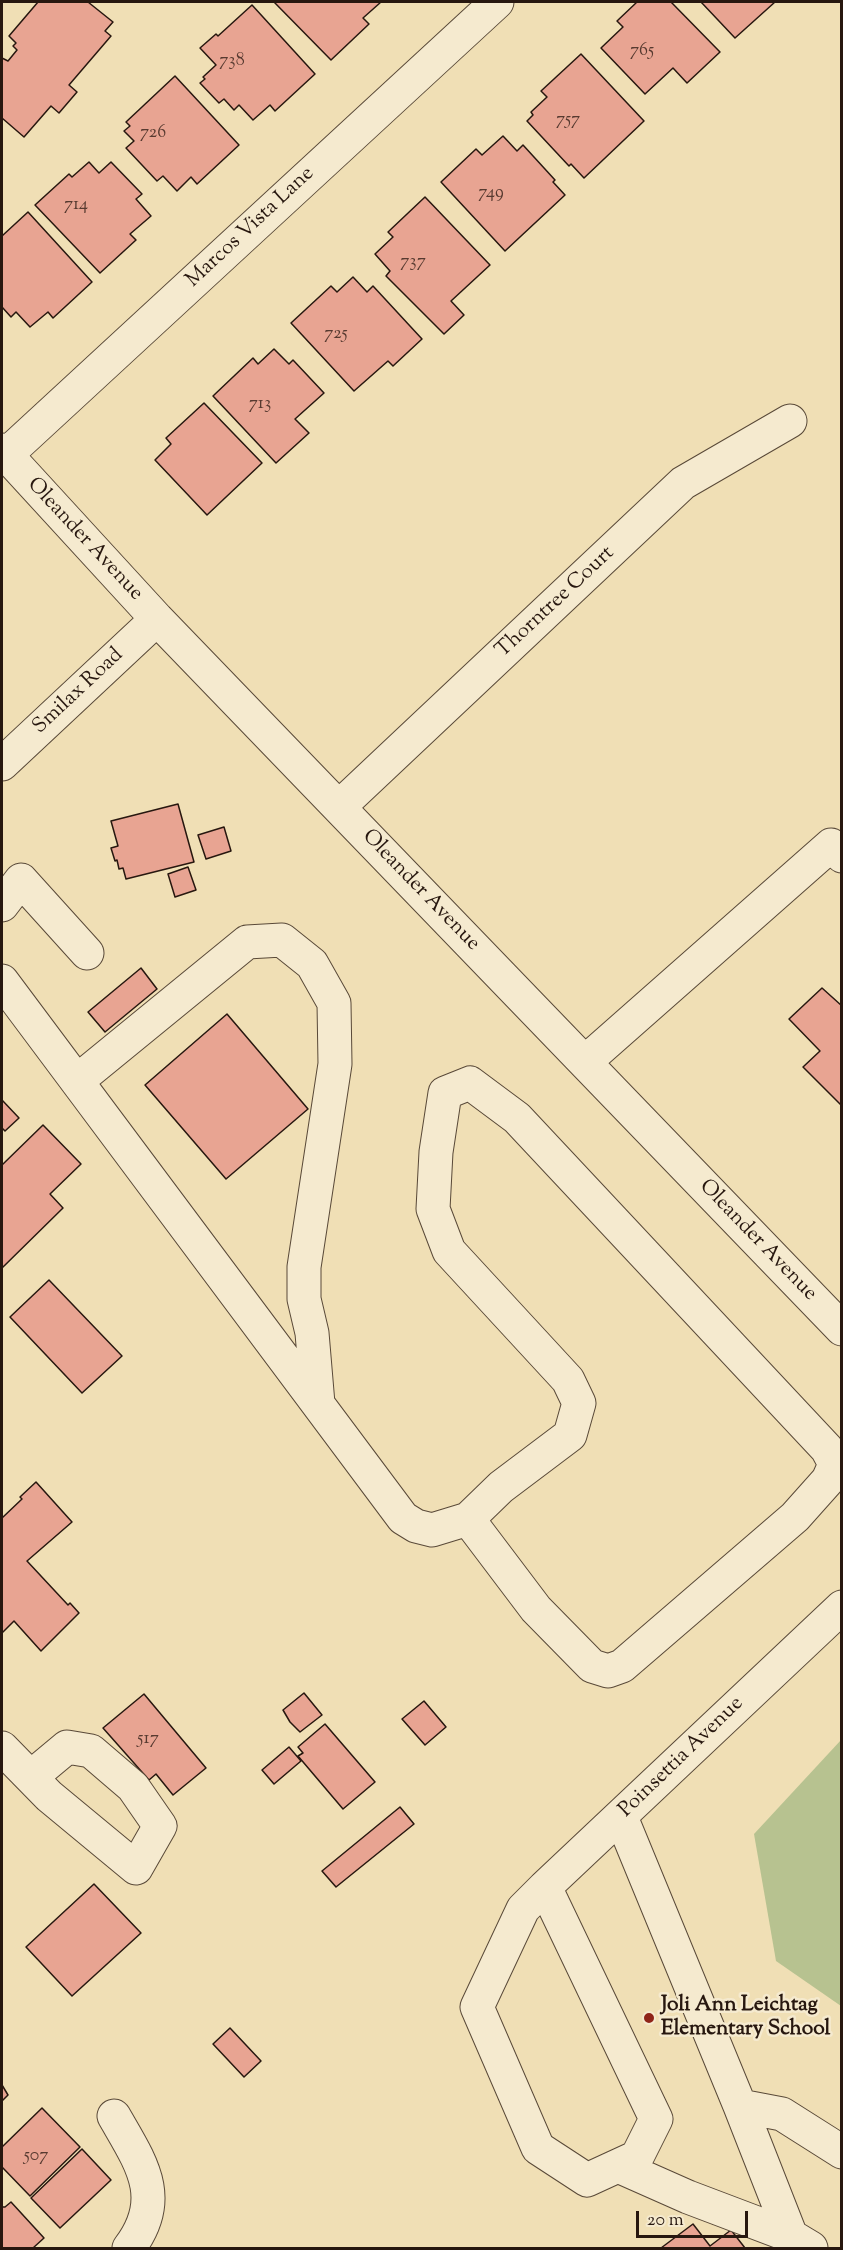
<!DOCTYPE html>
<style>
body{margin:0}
#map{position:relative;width:843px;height:2250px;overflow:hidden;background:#f0dfb5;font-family:"Sorts Mill Goudy",serif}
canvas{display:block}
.frame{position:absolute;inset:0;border:3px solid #27170f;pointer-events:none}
.scale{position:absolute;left:636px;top:2211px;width:112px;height:27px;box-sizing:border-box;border:3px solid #27170f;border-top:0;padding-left:8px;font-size:18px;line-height:21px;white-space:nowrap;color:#27170f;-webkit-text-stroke:4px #f5eacf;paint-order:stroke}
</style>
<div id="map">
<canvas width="843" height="2250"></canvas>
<div class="frame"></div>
<div class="scale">20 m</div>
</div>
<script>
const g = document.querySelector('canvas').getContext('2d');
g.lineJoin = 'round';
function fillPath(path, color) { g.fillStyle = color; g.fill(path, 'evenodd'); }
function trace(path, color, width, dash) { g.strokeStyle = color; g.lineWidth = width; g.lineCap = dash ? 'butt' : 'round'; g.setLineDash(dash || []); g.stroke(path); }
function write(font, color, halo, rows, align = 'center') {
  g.font = font + ' "Sorts Mill Goudy",serif'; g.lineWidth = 5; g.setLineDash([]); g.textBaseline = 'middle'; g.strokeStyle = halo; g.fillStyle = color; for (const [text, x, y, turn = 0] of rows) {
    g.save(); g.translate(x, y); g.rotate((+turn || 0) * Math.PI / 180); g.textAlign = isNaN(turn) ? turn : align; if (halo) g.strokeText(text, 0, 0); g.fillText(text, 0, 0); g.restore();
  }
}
fillPath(new Path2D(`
 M841,1740V2006L776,1961L754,1834Z`), '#b7c290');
const building = new Path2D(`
 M38,2H88L113,22L105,31L111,36L69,85L77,92L59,113L51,106L24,137L2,118V58L8,61L17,50L13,46L16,43L9,36Z
 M274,2H381L363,18L369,24L331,60Z
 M637,2H671L720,52L687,83L673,68L645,94L601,48L623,27L617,21Z
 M701,2H775L735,38Z
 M252,5L315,74L275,111L270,105L253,120L239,105L234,110L224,99L219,103L200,83L205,79L203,77L216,65L200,48L216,34L218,36Z
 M581,54L644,121L584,178L571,164L569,166L527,121L533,115L531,112L547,97L541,91Z
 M175,76L239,145L197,184L191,177L177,191L163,176L157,181L126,148L134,141L124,131L130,126L126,122Z
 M503,136L517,151L523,145L555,180L553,182L565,195L505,251L441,182L476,149L482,155Z
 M89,162L99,173L111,162L142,194L136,199L151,216L130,234L136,240L100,273L35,205L69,174L72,177Z
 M425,197L490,265L451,301L464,315L444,334L386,276L390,271L375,254L393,237L388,232Z
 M28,212L92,282L53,318L48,312L30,327L16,312L11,317L2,307V236Z
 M353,277L367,292L373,286L422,339L393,366L388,361L354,391L291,323L331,286L337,292Z
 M274,349L289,364L293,360L324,393L295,419L309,433L276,463L213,396L253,358L258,364Z
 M204,403L262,463L207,515L155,460L171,444L166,438Z
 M178,804L194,862L126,879L123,868L119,869L117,860L115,861L111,848L118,846L111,821Z
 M224,827L231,851L206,859L198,835Z
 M188,867L196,890L175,897L168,874Z
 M141,968L157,989L105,1032L88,1012Z
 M822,988L842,1006V1106L803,1067L820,1051L789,1019Z
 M227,1014L308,1109L226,1179L145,1085Z
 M2,1100L19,1118L5,1131L2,1128Z
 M43,1125L81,1164L50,1194L63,1208L2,1268V1165Z
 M49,1280L122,1356L82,1393L10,1317Z
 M36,1482L72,1522L27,1561L68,1605L70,1603L79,1613L41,1651L14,1621L3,1632L2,1631V1518L22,1499L20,1497Z
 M304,1693L322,1715L300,1732L290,1722L283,1710Z
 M144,1694L206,1768L173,1795L156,1774L149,1780L103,1728Z
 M424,1701L446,1727L425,1745L402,1719Z
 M325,1724L375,1782L343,1809L298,1756L303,1753L298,1747Z
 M289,1747L301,1761L274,1784L262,1770Z
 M400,1807L414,1824L336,1887L322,1871Z
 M94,1884L141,1933L72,1996L26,1947Z
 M230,2028L261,2061L244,2077L213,2044Z
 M2,2085L8,2095L2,2101Z
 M42,2108L80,2147L30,2196L2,2167V2147Z
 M82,2149L111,2180L60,2228L31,2198Z
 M11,2202L44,2238L33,2248H2V2207H5Z
 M693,2224L710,2246L731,2230L745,2248H661Z`);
fillPath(building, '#e8a492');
trace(building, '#27170f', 1.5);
const minor = new Path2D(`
 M2,450L157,619L842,1329
 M6,455L497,2
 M2,764L157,619
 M339,807L683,483L790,421
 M2,905L21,880L87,953
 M2,981L403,1518L416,1526L432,1530L468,1519L501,1487L570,1435L579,1403L568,1380L449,1251L433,1209L436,1152L445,1093L470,1083L517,1118L827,1449L835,1464L828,1480L795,1517L622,1666L608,1671L592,1666L536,1609L468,1519
 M585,1062L831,845L842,856
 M77,1081L247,942L282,940L312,964L334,1003L335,1064L304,1267V1299L312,1333L318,1404
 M2,1748L49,1796L136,1868L160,1826L133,1787L91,1751L67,1747L31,1777
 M621,1817L740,2106L782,2114L842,2152
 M545,1887L656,2119L637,2157L587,2180L538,2148L477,2007L523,1909L545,1887L842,1607
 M740,2106L791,2236L811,2248
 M114,2116C141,2163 167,2198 129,2248
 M618,2166L688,2197L791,2236`);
trace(minor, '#594938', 35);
trace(minor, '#f5eacf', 33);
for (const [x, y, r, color] of [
 [649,2018,6,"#8f2418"]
]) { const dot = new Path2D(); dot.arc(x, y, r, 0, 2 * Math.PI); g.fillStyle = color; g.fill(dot); trace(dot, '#f5eacf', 2); }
write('18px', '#573a30', null, [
 ["765",642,52],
 ["738",232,62],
 ["757",568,121],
 ["726",153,134],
 ["749",491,194],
 ["714",76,206],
 ["737",413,263],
 ["725",336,335],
 ["713",260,405],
 ["517",148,1740],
 ["507",36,2157]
]);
write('21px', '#27170f', '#f5eacf', [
 ["Marcos Vista Lane",251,228,-43],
 ["Oleander Avenue",84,540,47],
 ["Thorntree Court",556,603,-43],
 ["Smilax Road",79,692,-43],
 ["Oleander Avenue",420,891,46],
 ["Oleander Avenue",757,1241,46],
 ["Poinsettia Avenue",682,1758,-44]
]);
write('bold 21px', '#27170f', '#f5eacf', [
 ["Joli Ann Leichtag",661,2006],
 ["Elementary School",661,2030]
], 'left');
</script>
